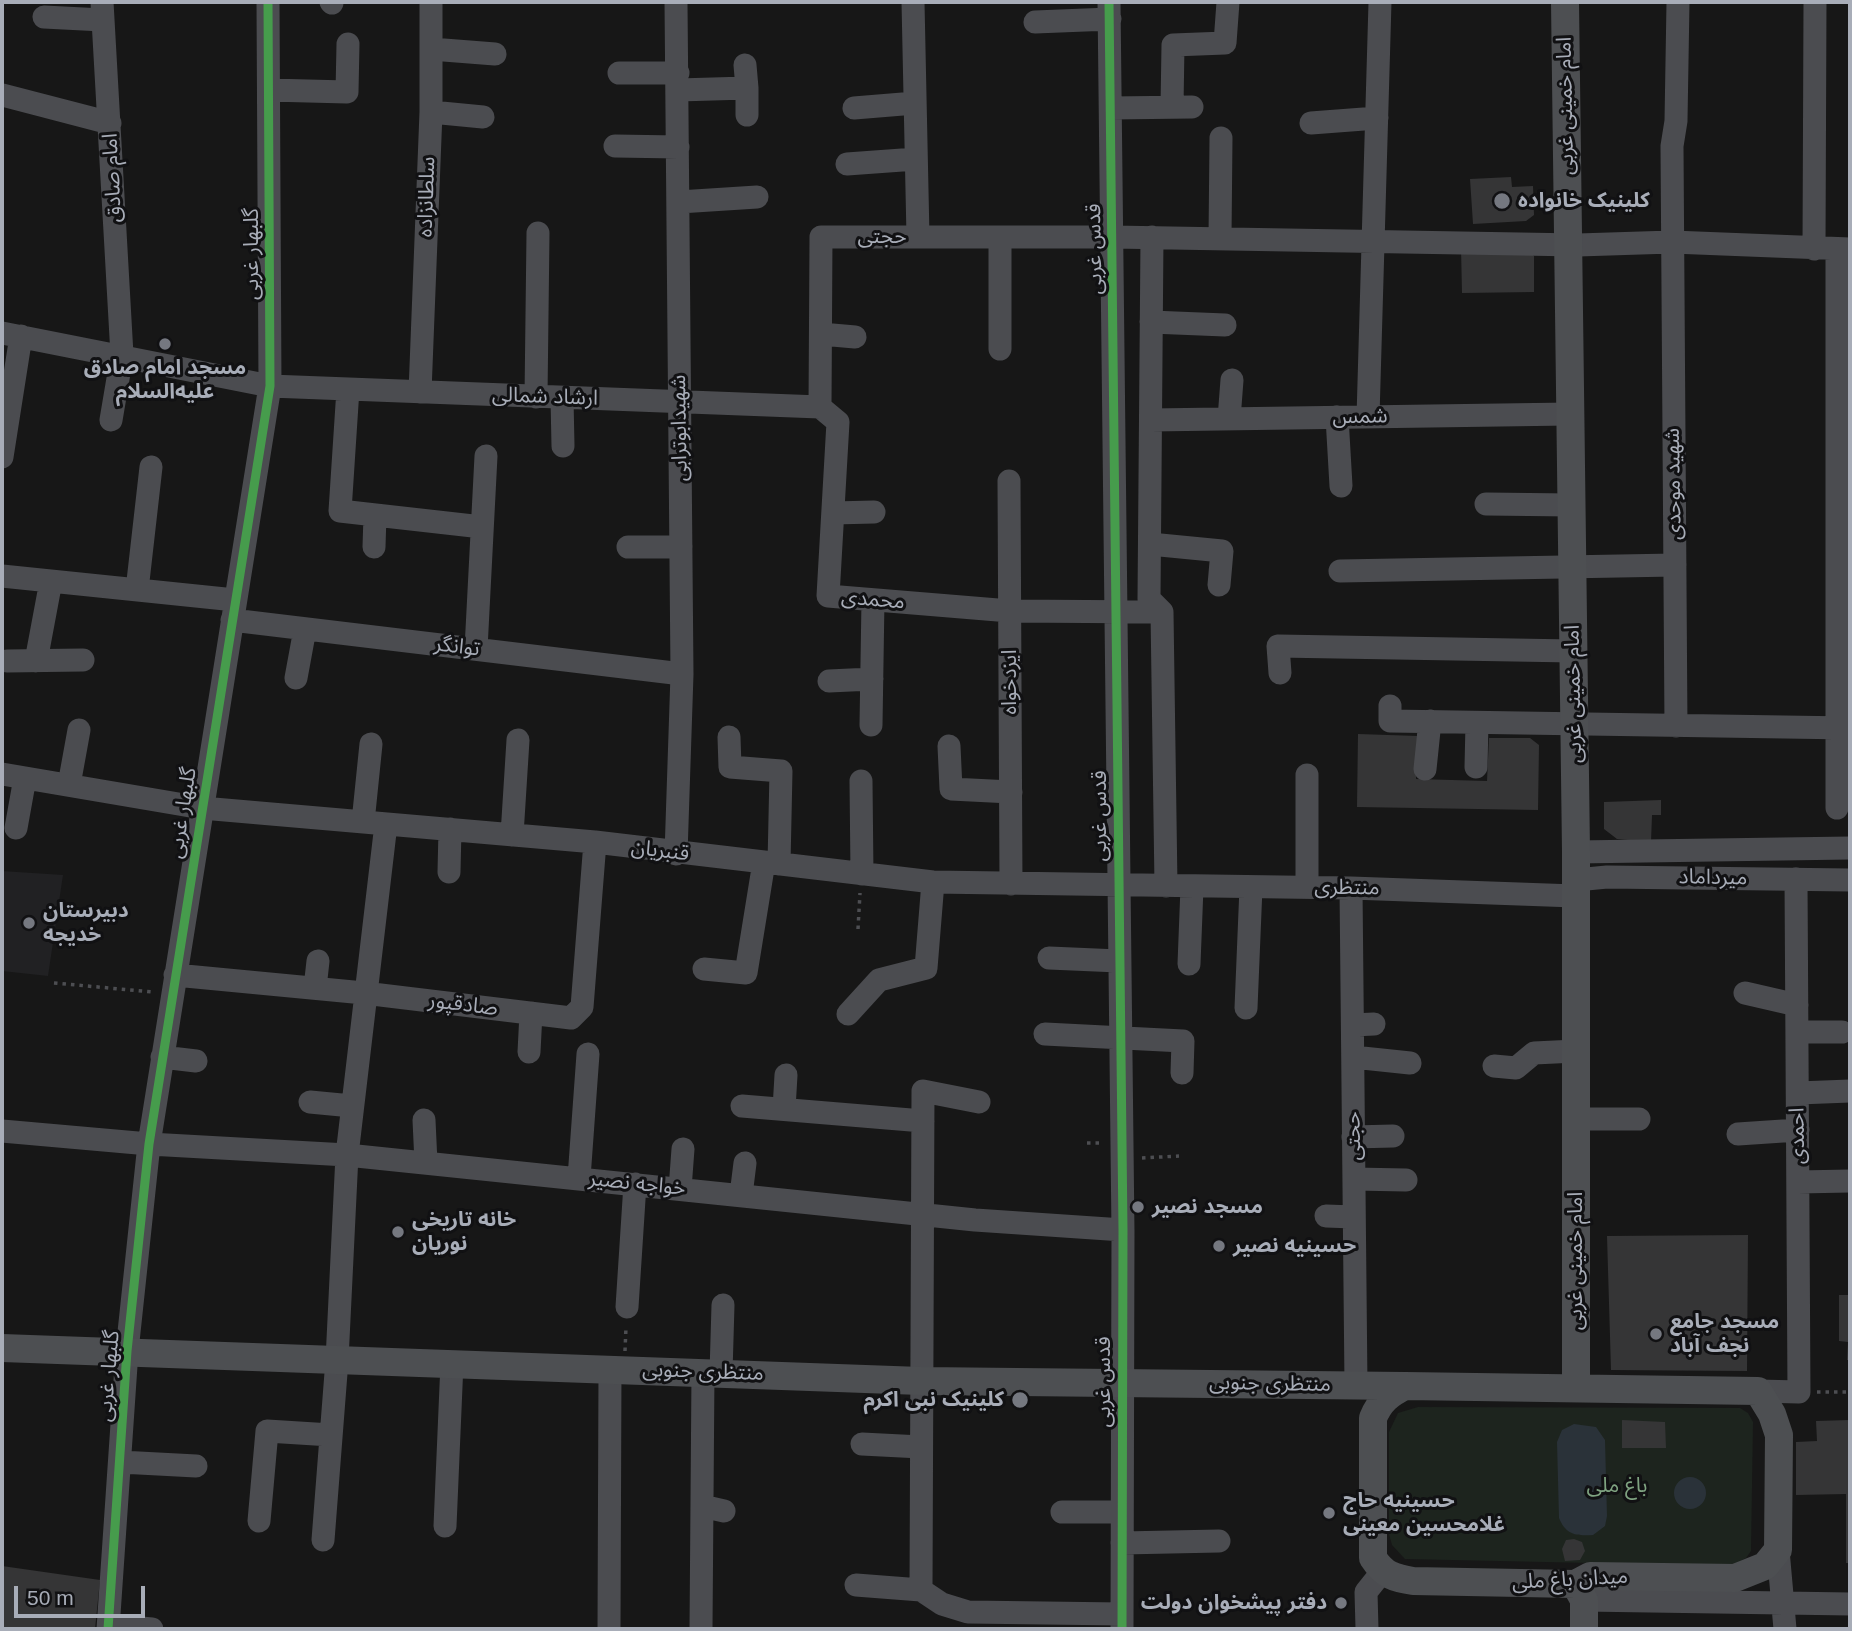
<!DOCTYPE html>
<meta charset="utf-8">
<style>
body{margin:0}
#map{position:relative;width:1852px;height:1631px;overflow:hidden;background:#171717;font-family:Helvetica,sans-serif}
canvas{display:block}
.frame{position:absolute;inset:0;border:4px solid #a8adb8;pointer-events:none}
.scale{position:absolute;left:14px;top:1586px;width:131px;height:32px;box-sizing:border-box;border:4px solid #a8adb8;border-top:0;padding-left:9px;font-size:21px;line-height:24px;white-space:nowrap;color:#a8adb8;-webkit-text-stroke:5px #111113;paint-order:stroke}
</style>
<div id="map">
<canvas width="1852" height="1631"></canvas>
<div class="frame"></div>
<div class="scale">50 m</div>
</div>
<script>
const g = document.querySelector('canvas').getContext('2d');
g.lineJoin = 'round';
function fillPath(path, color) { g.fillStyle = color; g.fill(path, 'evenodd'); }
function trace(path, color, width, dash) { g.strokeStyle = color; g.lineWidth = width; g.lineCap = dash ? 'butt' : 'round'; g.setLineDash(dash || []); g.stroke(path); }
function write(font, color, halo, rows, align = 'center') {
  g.font = font + ' Helvetica,"Noto Sans Arabic",sans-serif'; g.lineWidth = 6; g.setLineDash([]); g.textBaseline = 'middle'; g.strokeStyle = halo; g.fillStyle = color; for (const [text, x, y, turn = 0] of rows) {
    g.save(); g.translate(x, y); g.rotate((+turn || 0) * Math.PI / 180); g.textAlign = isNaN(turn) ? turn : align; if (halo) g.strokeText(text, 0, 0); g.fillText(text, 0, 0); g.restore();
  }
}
fillPath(new Path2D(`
 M2,871L63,875L48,976L2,971Z`), '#212123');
fillPath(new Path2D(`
 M1418,1407L1740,1408L1748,1413L1753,1422L1751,1551L1746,1558L1731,1566L1405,1559L1392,1545L1389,1534V1432L1398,1413Z`), '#1d241e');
fillPath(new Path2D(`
 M1574,1424L1596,1427L1605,1440L1607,1516L1605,1526L1593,1535C1576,1536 1566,1535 1559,1518L1557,1442L1562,1430Z
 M1674 1493a16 16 0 1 1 32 0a16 16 0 1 1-32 0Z`), '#2a3239');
fillPath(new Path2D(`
 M1511,177L1512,187L1533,186L1534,215L1526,221L1473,224L1470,179Z
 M1524,247L1534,256V292L1462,293L1461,248Z
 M1358,734L1418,736L1416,779L1487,781L1489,738H1530L1539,745L1538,810L1357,807Z
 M1661,800V815H1652L1651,842L1617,839L1604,829V802Z
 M1748,1235L1747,1371L1611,1370L1607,1236Z
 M1839,1295H1850V1360H1847L1848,1342L1839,1341Z
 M1622,1420L1665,1422L1666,1448H1622Z
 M1850,1420V1563H1846V1494L1796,1495V1442L1817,1441L1816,1421Z
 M1574,1539L1582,1542L1585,1551L1580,1560L1565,1561L1562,1549L1566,1540Z
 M2,1566L100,1580L95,1629H2Z`), '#353536');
trace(new Path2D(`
 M858,929L860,893
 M54,983L153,992
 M1087,1143H1103
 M1142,1158L1179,1156
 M625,1351L626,1327
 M1817,1392H1850`), '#4d4e52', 3.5, [3.5, 5]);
trace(new Path2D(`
 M102,2L122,355L111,420
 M331,2L332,3
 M676,2L682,674L676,854
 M913,2L918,237
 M1109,2L1123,1230L1122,1629
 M44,17L103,20
 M1035,22L1110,19
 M431,49L495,54
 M745,65L747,88
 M619,73H678
 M269,90L347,92L348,44
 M678,90L747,88V115
 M2,95L110,123
 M1172,107L1173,45L1225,43L1228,2
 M854,108L915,103
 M1111,108L1192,107
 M431,112L483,117
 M1311,123L1377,118
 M615,146L678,147
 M847,164L916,159
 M679,202L757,197
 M1152,237L1149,599L1162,612L1166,886
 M1220,238L1221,138
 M1814,249L1815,2
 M1151,322L1225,325
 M2,333L270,386L820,407
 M821,334L855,337
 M1000,349V237
 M348,389L340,511L482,527
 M420,392L431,112V2
 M536,397L538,233
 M562,398L563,446
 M820,407L821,237H1113L1578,245L1672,242L1850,249
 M820,407L838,422L828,596L1010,611L1162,612
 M1337,417L1341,486
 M1368,417L1380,2
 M1229,419L1232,380
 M1151,420L1570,414
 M2,457L21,336
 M1009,481L1011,884
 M1486,504L1571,505
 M833,513L874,512
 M1150,544L1222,551L1219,585
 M374,547L375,515
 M628,547H681
 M1340,571L1675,565
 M2,576L235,600
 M137,590L151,467
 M232,620L682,674
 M476,649L486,456
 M7,661L83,660
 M36,661L51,581
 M1280,673L1278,646L1573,651
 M296,678L305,629
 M829,681L872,679
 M1390,706V721L1850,728
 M871,725L873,600
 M1676,726L1672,146L1676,121L1678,2
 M729,737L730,767L781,771L779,864
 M949,746L951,789L1011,792
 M1476,767L1477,723
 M1425,769L1430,721
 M2,774L202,808L595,842L933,882L1351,888L1575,896
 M1307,775V887
 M861,781L862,874
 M69,785L79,730
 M1837,808V249
 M363,822L371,744
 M16,828L25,778
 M512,835L518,740
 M1576,852L1850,848
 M449,872L450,829
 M1576,880L1607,877L1850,880
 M1351,888L1356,1385
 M1049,958L1119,961
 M1189,964L1192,887
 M704,969L746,973L764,862
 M175,975L364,993L571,1018L582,1007L595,842
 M315,988L318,961
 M1745,993L1797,1005
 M1246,1008L1251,887
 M848,1014L879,980L926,968L933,882
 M1353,1025L1374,1024
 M1797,1032H1842
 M1045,1034L1183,1041L1182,1073
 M529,1052L531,1013
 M162,1057L196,1061
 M1353,1057L1410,1063
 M1494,1066L1516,1068L1534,1053L1576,1051
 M1798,1093L1850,1091
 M310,1102L352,1106
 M742,1106L923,1121
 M784,1109L786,1075
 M1577,1119H1639
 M424,1120L426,1163
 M2,1131L149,1144L347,1155L975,1220L1123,1230
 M1738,1134L1798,1130
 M1353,1137L1393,1136
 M579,1178L588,1054
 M1354,1179L1406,1180
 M1798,1182L1850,1181
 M680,1189L683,1149
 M741,1195L745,1163
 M1326,1216L1354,1217
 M627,1307L635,1184
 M721,1373L723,1305
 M1758,1391L1799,1392L1796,879
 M862,1444L921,1447
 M120,1462L196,1466
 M702,1506L724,1511
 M1062,1512H1122
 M259,1521L267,1431L331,1435
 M445,1526L452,1363
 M323,1540L337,1360L347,1155L386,824
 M1122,1543L1219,1541
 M1778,1550L1785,1629
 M856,1585L921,1590L923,1091L979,1102
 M921,1590L942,1604L968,1612L1122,1614
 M1584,1600L1850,1604
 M109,1625L152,1629
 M108,1629L127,1351L149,1144L270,386L268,2
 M609,1629L610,1369
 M701,1629L703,1372
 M1367,1629L1366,1592L1382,1572`), '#4b4c50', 23);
trace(new Path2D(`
 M1565,2L1576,852V1387
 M2,1348L921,1381L1405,1386
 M1405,1386L1758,1391L1772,1414L1779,1435L1778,1550L1765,1566L1735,1578L1590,1576L1575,1584L1413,1581C1394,1578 1384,1575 1373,1558V1418C1380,1401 1389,1394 1405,1386Z
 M1575,1584L1584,1600V1629`), '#4d4f52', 28);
trace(new Path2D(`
 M1109,2L1123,1230L1122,1629
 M108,1629L127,1351L149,1144L270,386L268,2`), '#469c4c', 9);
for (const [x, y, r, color] of [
 [1502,201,9,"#757880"],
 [165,344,7,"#757880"],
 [29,923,7,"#757880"],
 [1138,1207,7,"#757880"],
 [398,1232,7,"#757880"],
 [1219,1246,7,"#757880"],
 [1656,1334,7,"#757880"],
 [1020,1400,9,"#757880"],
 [1329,1513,7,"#757880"],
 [1341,1603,7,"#757880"]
]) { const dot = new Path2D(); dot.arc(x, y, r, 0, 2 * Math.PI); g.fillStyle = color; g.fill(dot); trace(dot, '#111113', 2.5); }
write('21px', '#a8adb8', '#111113', [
 ["امام خمینی غربی",1566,106,-91],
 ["امام صادق",113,178,-93],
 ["سلطانزاده",427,197,-88],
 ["حجتی",882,237],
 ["قدس غربی",1095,249,-91],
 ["گلبهار غربی",252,254,-90],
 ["ارشاد شمالی",545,397,2],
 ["شمس",1360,417,-1],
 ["شهیدابوترابی",680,428,-91],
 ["شهید موحدی",1674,484,-91],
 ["محمدی",873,600,5],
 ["توانگر",457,647,7],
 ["ایزدخواه",1010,682,-90],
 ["امام خمینی غربی",1574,694,-91],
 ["گلبهار غربی",183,813,-81],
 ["قدس غربی",1100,816,-90],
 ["قنبریان",660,851,7],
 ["میرداماد",1713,878,1],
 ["منتظری",1347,888,1],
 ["صادقپور",463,1005,7],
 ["حجتی",1354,1136,-91],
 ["احمدی",1798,1136,-91],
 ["خواجه نصیر",637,1184,6],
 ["امام خمینی غربی",1576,1261,-90],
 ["منتظری جنوبی",703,1372,2],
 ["گلبهار غربی",109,1376,-85],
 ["قدس غربی",1104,1382,-90],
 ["منتظری جنوبی",1270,1384,1],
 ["میدان باغ ملی",1570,1580,-3]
]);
write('bold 21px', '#a8adb8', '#111113', [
 ["کلینیک خانواده",1518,201],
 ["مسجد امام صادق",165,368,"center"],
 ["علیه‌السلام",165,392,"center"],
 ["دبیرستان",43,911],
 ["خدیجه",43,935],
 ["مسجد نصیر",1152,1207],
 ["خانه تاریخی",412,1220],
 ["نوریان",412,1244],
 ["حسینیه نصیر",1233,1246],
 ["مسجد جامع",1670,1322],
 ["نجف آباد",1670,1346],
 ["کلینیک نبی اکرم",1004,1400,"right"],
 ["حسینیه حاج",1343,1501],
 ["غلامحسین معینی",1343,1525],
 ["دفتر پیشخوان دولت",1327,1603,"right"]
], 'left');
write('21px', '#7fa381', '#111113', [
 ["باغ ملی",1617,1486]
]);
</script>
